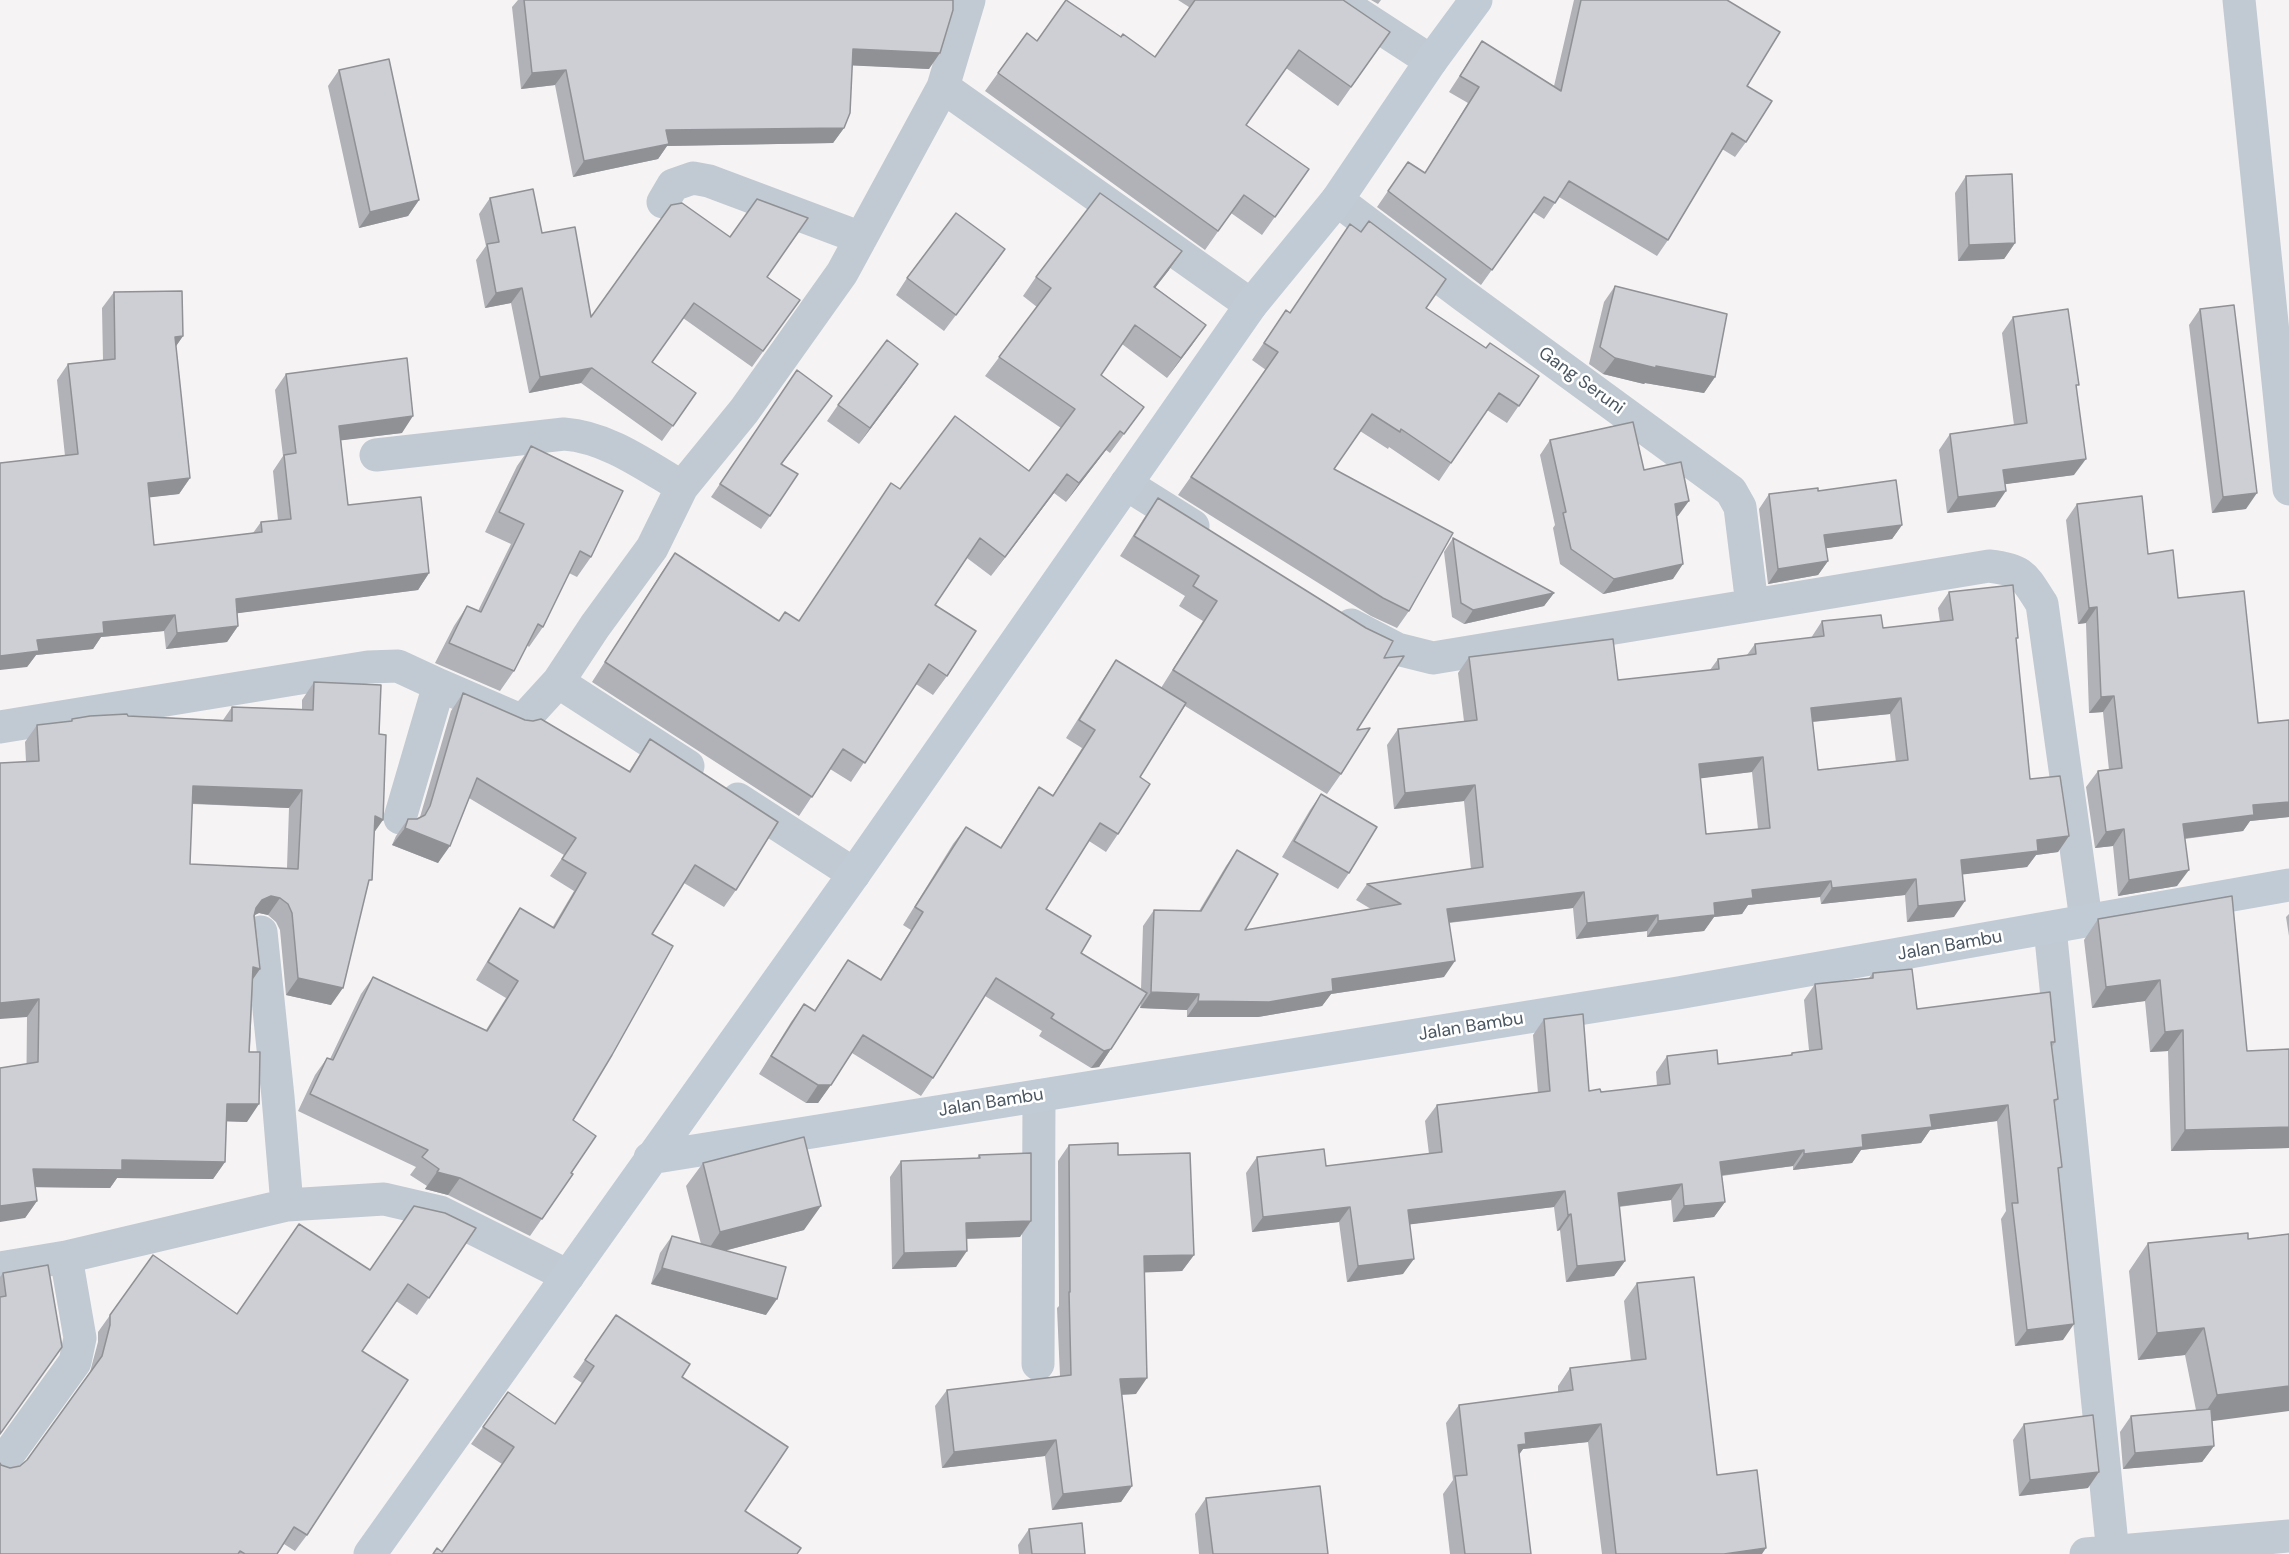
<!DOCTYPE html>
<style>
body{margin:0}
canvas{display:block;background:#f5f3f3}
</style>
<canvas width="2289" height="1554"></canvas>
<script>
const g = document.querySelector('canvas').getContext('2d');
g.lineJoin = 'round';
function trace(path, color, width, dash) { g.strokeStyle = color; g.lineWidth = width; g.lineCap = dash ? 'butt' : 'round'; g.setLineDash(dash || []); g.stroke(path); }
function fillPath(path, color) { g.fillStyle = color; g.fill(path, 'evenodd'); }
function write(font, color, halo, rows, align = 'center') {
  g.font = font + ' "DM Sans",sans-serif'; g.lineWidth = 5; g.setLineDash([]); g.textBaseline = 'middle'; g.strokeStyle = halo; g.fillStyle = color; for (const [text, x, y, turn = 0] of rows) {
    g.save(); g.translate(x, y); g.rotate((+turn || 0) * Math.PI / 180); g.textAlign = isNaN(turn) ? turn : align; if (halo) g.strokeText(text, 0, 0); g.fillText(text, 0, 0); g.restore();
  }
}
trace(new Path2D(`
 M1337,0L1431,61
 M2239,0L2289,489
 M943,87L1251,305
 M1337,200L1463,295L1731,491L1740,507L1752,605
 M663,202L673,185L693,178L709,181L861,238
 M376,455L564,434C607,437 645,465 682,487
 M1126,484L1193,526
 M1351,625L1397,649L1433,658L1989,566C2024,570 2024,576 2042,604L2086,920
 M558,682L688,766
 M439,685L520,720L526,717L558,682L595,626L652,548L682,487L744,411L842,273L943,87L969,0
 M0,727L368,667L398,666L439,685L400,818
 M738,799L854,874
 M2050,928L2113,1554
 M261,932L278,1097L287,1205
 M0,1268L66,1257L287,1205L384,1199L440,1212L568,1276
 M1038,1364L1039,1096
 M0,1466L75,1362L80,1338L66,1257
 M2086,1554L2289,1536`), '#c1cad2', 33);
trace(new Path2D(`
 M650,1158L1678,993L2289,885
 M370,1554L854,874L1251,305L1337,200L1431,61L1476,0`), '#c1cbd6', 33);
fillPath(new Path2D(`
 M518,0H953L929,69L852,65L844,128L833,143L667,146L658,159L573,177L555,85L521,89L512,7Z
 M1178,0H1343L1390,32L1338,106L1286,68L1246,125L1309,169L1262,235L1231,213L1205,250L985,91L1027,33L1037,41L1121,37L1155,57L1188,10L1189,7Z
 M1371,0H1381L1378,4Z
 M1574,0H1727L1747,86L1746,142L1735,157L1722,149L1668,240L1657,256L1559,197L1544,219L1533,212L1481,285L1377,207L1408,162L1425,173L1468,103L1449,92L1482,41L1554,86Z
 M339,70L419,200L408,216L359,228L328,86Z
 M1966,176L2015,243L2004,259L1958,261L1955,193Z
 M490,198L542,233L591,317L767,277L800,300L752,367L683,318L652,362L696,393L662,441L581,383L529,393L511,303L485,308L476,260L486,246L479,214Z
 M1005,249L944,331L896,295L907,278Z
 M1169,270L1155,287L1206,325L1167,378L1122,344L1101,375L1144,407L1110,453L1106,450L1066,502L1054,493L991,576L967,558L935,605L947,676L933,695L916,684L851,782L830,769L799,816L592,682L662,572L675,553L779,621H799L891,483L900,489L1029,471L1061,428L985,376L1037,307L1023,296L1036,277Z
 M1615,286L1715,377L1704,393L1645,383L1644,384L1603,374L1589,364L1604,302Z
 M114,292L183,336L176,346L190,478L179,494L149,497L154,545L253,533L261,522L278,520L273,471L283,456L275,390L286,374L402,433L341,440L348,505L429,573L418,590L237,613L238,626L227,642L166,649L164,631L101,637L93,649L36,655L27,667L65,456L57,380L68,364L103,360L102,308Z
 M1426,308L1486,348L1539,376L1507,423L1487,410L1439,481L1389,447L1388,449L1360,431L1334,469L1409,611L1397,628L1371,616L1178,495L1266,370L1252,360L1286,310L1289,313Z
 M2200,309L2246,509L2212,513L2189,325Z
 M2013,317L2076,388L2074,475L2005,484L1995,507L1947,513L1939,450L1950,434L2014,425L2002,333Z
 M797,370L832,396L782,464L770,516L761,529L711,497Z
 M907,380L859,444L827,421L838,405Z
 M1550,440L1678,516H1677L1673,579L1603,594L1560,564L1553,528L1555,525L1540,455Z
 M531,446L591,557L577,577L569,573L543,627L529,647L527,645L514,671L500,691L435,663L454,626L467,606L478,611L511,544L485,532L517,466Z
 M1818,491L1902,525L1892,539L1826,548L1828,561L1818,575L1768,584L1759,509L1769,494Z
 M1158,498L1384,658L1341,774L1327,794L1185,706L1140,777L1118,834L1106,852L1089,841L1046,909L1081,953L1141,990L1143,926L1154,910L1199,911L1226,866L1237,850L1245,930L1371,909L1356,900L1367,884L1471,869L1464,801L1394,809L1387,745L1398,729L1464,721L1458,673L1469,657L1618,680L1710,670L1718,659L1747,655L1755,644L1811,638L1822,621L1883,628L1940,622L1938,608L1949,592L2016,641L2030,779L2069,836L2058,852L2036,855L2027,867L1962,874L1954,917L1907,922L1905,895L1821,904L1820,897L1748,905L1742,914L1714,917L1704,931L1647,937V931L1576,939L1573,908L1449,923L1444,977L1331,994L1322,1006L1258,1017H1187V1010L1140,1008L1141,1003L1099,1067L1091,1068L1039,1036L1042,1031L985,996L933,1078L921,1096L852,1053L818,1103H806L759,1074L791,1022L804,1004L814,1011L848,960L880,980L911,930L903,925L953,844L966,827L1000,848L1027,805L1039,787L1053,795L1082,748L1066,738L1104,678L1116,660L1161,688L1203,621L1179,606L1185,596L1120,556L1144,518ZM1890,714L1896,762L1818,770L1812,722ZM1752,772L1758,829L1706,834L1700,778Z
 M2077,504L2148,554L2178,598L2258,723L2289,720V817L2250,821L2243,831L2185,839L2177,886L2118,896L2113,846L2095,848L2086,787L2098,771L2109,770L2103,712L2089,713L2086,623L2078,624L2066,520Z
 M1453,538L1554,593L1544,606L1464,624L1452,617L1444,552Z
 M314,682L374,833L368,886L331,1005L286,995L280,930L276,922L268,915L259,913L255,915L260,969L253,979L247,1122L226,1121L225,1162L213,1179L117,1178L110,1188L35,1187L37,1201L25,1218L27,1017L26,761L25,742L37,725L71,721L72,719L128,716L223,720L232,707L302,709V700ZM192,804L289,808L287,868L190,864Z
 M463,693L629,771L650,739L736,890L724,907L684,883L652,934L573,1120L571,1173L573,1174L530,1236L448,1195L425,1189L427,1186L410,1175L416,1167L298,1111L315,1075L327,1058L330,1059L361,994L373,977L486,1030L506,998L476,980L508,926L520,908L552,928L574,891L550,876L564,855L469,798L438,863L392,845L396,836L408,819H417L420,817L451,711Z
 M1321,794L1349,873L1338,889L1282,857L1310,810Z
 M2289,914V936L2286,917Z
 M2098,919L2247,1051L2289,1049V1148L2171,1151L2168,1051L2150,1052L2145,1001L2092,1008L2084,940Z
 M1873,973L1917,1009L2055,1042L2052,1047L2058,1099L2054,1104L2058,1172L2063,1340L2015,1346L2001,1219L2006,1211L1997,1121L1930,1130L1921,1143L1861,1150L1852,1163L1793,1170V1166L1722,1176L1725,1202L1714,1217L1673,1222L1671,1200L1619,1207L1625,1261L1614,1276L1566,1282L1560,1230L1557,1231L1554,1207L1410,1224L1403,1274L1347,1282L1339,1222L1252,1232L1246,1173L1257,1157L1326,1166L1429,1154L1425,1121L1437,1105L1538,1093L1533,1035L1544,1019L1589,1091L1601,1092L1657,1086L1656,1072L1667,1056L1718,1064L1790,1055L1792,1053L1809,1050L1804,1000L1815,984L1869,978Z
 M1069,1145L1118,1155L1194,1255L1182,1271L1144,1272L1136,1394L1122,1395L1132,1486L1121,1502L1052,1510L1045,1456L942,1468L935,1406L947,1390L1060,1376L1057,1308L1059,1306L1058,1161Z
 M979,1155L1020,1237L967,1239L956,1267L892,1269L890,1177L901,1161L977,1158Z
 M703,1163L804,1230L724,1251L766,1315L651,1284L660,1253L672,1236L701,1244L686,1186Z
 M476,1228L417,1315L396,1301L362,1351L307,1535L295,1551L284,1544L277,1554H0L1,1465L10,1468L20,1466L27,1460L90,1372L98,1342V1332L153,1255L237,1314L370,1270Z
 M2289,1234L2212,1421L2214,1446L2202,1462L2123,1469L2120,1432L2131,1416L2196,1410L2185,1355L2138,1360L2129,1271L2148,1243L2248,1239Z
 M48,1265L0,1434V1277L3,1273Z
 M1637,1283L1717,1475L1762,1554H1602L1588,1442L1523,1449L1519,1454L1531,1554H1450L1443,1494L1453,1480L1446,1423L1459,1405L1558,1392V1386L1570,1368L1631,1361L1624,1301Z
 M616,1315L682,1377L745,1511L442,1552L502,1464L471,1444L508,1392L555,1424L582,1383L573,1377Z
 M2024,1424L2088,1488L2019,1496L2013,1440Z
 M1206,1498L1328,1554H1199L1195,1514Z
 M1029,1529L1085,1554H1019L1018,1545Z`), '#b0b2b7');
fillPath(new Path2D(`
 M853,49L940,53L929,69L842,65Z
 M566,70L555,85L521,89L532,73Z
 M844,128L833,143L667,146L658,159L573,177L584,161L666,130Z
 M419,200L408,216L359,228L370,212Z
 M2015,243L2004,259L1958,261L1969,245Z
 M1005,249L994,265L944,331L956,315Z
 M1182,251L1169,270L1141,306L1154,287Z
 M522,288L511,303L485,308L496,293Z
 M1206,325L1192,345L1167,378L1181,358Z
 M183,336L172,352L175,337Z
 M1615,358L1715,377L1704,393L1645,383L1644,384L1603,374Z
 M918,364L907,380L859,444L870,428Z
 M592,368L581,383L529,393L540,377Z
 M413,416L402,433L328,442L339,426Z
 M1120,431L1106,450L1066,502L1079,483Z
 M2086,459L2074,475L1992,486L2003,470Z
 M1067,474L1054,493L991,576L1005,557Z
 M190,478L179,494L136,499L148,483Z
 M2006,491L1995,507L1947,513L1958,497Z
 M2257,493L2246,509L2212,513L2223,497Z
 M1689,501L1678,516L1665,519L1675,504Z
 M1902,525L1892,539L1814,550L1824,535Z
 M1828,561L1818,575L1768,584L1778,569Z
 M1683,564L1673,579L1603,594L1614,579Z
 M429,573L418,590L224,615L236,599Z
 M1554,593L1544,606L1464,624L1473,610Z
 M2097,607L2086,623L2078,624L2089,608Z
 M175,615L164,631L101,637L93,649L36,655L27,667L0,670V656L37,640L103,622Z
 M238,626L227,642L166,649L177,633Z
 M2114,696L2103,712L2089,713L2101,697Z
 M1901,698L1890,714L1800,723L1811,708Z
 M1763,757L1752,772L1688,780L1699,764Z
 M1475,785L1464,801L1394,809L1405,793Z
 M193,786L302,790L289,808L181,803Z
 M2289,802V817L2250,821L2243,831L2172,840L2183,824L2253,805Z
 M375,816L383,820L371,837Z
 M405,828L450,846L438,863L392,845Z
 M2124,829L2113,846L2095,848L2106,832Z
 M2069,836L2058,852L2036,855L2027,867L1950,876L1961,860L2037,840Z
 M2189,870L2177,886L2118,896L2129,880Z
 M1916,879L1905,895L1821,904L1832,888Z
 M1831,881L1820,897L1748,905L1742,914L1714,917L1704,931L1647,937L1658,921L1752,890Z
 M1584,892L1573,908L1436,924L1447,909Z
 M271,896L280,898L268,915L259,913L250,917L262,900Z
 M1965,901L1954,917L1907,922L1918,906Z
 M1658,915L1647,931L1576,939L1587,923Z
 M1455,961L1444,977L1331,994L1322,1006L1258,1017H1187L1198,1001L1332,979Z
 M253,967L260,969L248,986Z
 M298,978L343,988L331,1005L286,995Z
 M2160,980L2145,1001L2092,1008L2106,987Z
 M1151,992L1199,994L1187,1010L1140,1008Z
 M39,999L27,1017L0,1019V1003Z
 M2183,1030L2168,1051L2150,1052L2165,1032Z
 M1111,1049L1099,1067L1091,1068L1104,1051Z
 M818,1085H831L818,1103H806Z
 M227,1104H259L247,1122L215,1121Z
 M2008,1105L1997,1121L1930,1130L1921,1143L1861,1150L1852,1163L1793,1170L1804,1154L1862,1135L1930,1115Z
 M2289,1127V1148L2171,1151L2185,1130Z
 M1804,1150L1793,1166L1709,1177L1720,1162Z
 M122,1160L225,1162L213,1179L117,1178L110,1188L21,1187L33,1169Z
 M437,1172L460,1178L448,1195L425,1189Z
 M1682,1184L1671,1200L1606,1208L1618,1193Z
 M1565,1191L1554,1207L1397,1226L1408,1210Z
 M37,1201L25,1218L0,1222V1206Z
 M1725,1202L1714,1217L1673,1222L1684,1206Z
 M821,1206L804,1230L704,1256L720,1232Z
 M1350,1207L1339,1222L1252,1232L1263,1217Z
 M1571,1214L1560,1230L1557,1231L1568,1215Z
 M1031,1221L1020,1237L955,1239L966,1223Z
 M967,1251L956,1267L892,1269L904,1253Z
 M1194,1255L1182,1271L1132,1273L1144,1256Z
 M1414,1259L1403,1274L1347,1282L1358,1266Z
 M1625,1261L1614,1276L1566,1282L1577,1266Z
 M662,1268L777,1299L766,1315L651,1284Z
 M2074,1324L2063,1340L2015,1346L2027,1330Z
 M2204,1328L2185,1355L2138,1360L2157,1333Z
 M1147,1378L1136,1394L1109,1395L1120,1379Z
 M2289,1386V1411L2198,1423L2217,1395Z
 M1601,1424L1588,1442L1523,1449L1514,1462L1506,1463L1525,1433Z
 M1056,1440L1045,1456L942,1468L954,1452Z
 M2214,1446L2202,1462L2123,1469L2135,1453Z
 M2099,1472L2088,1488L2019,1496L2030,1480Z
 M1132,1486L1121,1502L1052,1510L1063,1494Z
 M1766,1548L1762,1554H1723Z`), '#909195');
const building = new Path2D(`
 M524,0H953V10L940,53L853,49L850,113L844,128L666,130L669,144L584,161L566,70L532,73Z
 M1066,0L1121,37L1123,34L1155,57L1195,0H1343L1390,32L1351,87L1299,50L1246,125L1309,169L1275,217L1244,195L1218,231L998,73L1027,33L1037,41Z
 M1581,0H1727L1780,32L1747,86L1772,101L1746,142L1732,133L1668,240L1569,181L1555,203L1544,197L1492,270L1388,191L1408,162L1425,173L1479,87L1460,76L1482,41L1561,91Z
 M389,59L419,200L370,212L339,70Z
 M2012,174L2015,243L1969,245L1966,176Z
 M533,189L542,233L575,227L591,317L671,205L682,203L730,237L757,199L808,218L767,277L800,300L763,351L694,303L652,362L696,393L673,426L592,368L540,377L522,288L496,293L487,244L499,242L490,198Z
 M1100,193L1182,251L1154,287L1206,325L1181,358L1135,325L1101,375L1144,407L1124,434L1120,431L1079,483L1067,474L1005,557L980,538L935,605L976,631L947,676L929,664L865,763L843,749L812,797L605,662L675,553L779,621L785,612L799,621L891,483L900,489L955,416L1029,471L1075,409L999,357L1051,288L1036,277Z
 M956,213L1005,249L956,315L907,278Z
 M1369,221L1446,279L1426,308L1486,348L1490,343L1539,376L1519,406L1499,393L1451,463L1401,429L1400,432L1372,414L1334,469L1453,533L1409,611L1383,598L1191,477L1278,352L1264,343L1286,310L1290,313L1350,224L1361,232Z
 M1615,286L1727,314L1715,377L1656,366V368L1615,358L1600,347Z
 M182,291L183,336L175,337L190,478L148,483L154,545L262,532L261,522L291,519L284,455L296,453L286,374L407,358L413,416L339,426L348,505L421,497L429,573L236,599L238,626L177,633L175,615L103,622L104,633L37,640L39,651L0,656V463L78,454L68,364L115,359L114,292Z
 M2234,305L2257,493L2223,497L2200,309Z
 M2068,309L2079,385H2076L2086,459L2003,470L2006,491L1958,497L1950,434L2027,423L2013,317Z
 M887,340L918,364L870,428L838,405Z
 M797,370L832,396L781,464L798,474L770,516L720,484Z
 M1633,422L1644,470L1681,462L1689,501L1675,504L1683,564L1614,579L1571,549L1563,513L1566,512L1550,440Z
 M531,446L623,491L591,557L580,551L543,627L538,624L514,671L449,643L467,606L481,612L524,524L499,512Z
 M1896,480L1902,525L1824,535L1828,561L1778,569L1769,494L1818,488V491Z
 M2142,496L2148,554L2173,550L2178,598L2244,591L2258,723L2289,720V802L2253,805L2254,815L2183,824L2189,870L2129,880L2124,829L2106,832L2098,771L2122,768L2114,696L2101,697L2097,607L2089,608L2077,504Z
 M1158,498L1366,628L1393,641L1384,658L1404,656L1357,730L1370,728L1341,774L1173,670L1217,601L1193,586L1199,576L1134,536Z
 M1453,538L1554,593L1473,610L1461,603Z
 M2013,585L2018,638H2016L2030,779L2060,776L2069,836L2037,840L2038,851L1961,860L1965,901L1918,906L1916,879L1832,888L1831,881L1752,890L1753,898L1714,903L1715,915L1658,921V915L1587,923L1584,892L1447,909L1455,961L1332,979L1333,991L1269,1002L1198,1001L1199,994L1151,992L1154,910L1201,911L1237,850L1278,874L1245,930L1401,904L1367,884L1483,867L1475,785L1405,793L1398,729L1477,720L1469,657L1613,639L1618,680L1719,669L1718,659L1756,654L1755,644L1824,636L1822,621L1881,615L1883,628L1953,620L1949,592ZM1901,698L1908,760L1818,770L1811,708ZM1763,757L1770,828L1706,834L1699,764Z
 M1116,660L1186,703L1140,777L1150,784L1118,834L1100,823L1046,909L1091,936L1081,953L1147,993L1111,1049L1104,1051L1051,1018L1054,1014L996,978L933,1078L863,1035L831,1085H818L771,1056L804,1004L815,1011L848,960L881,980L923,912L915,907L966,827L1001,848L1039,787L1053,796L1095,730L1079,720Z
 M314,682L381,685L379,734L386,735L383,820L375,816L372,880H369L343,988L298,978L292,913L288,904L280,898L271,896L262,900L256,908L254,916L260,969L253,967L249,1052H260L259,1104H227L225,1162L122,1160V1170L33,1169L37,1201L0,1206V1068L38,1062L39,999L0,1003V763L39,761L37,725L72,721V719L90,716L127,714L128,716L232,721V707L313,710ZM193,786L302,790L298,869L190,864Z
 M463,693L525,720L533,721L541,719L630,772L650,739L778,822L736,890L695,865L652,934L673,946L612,1055L573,1120L596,1136L571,1173L573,1174L542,1219L460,1178L437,1172L439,1169L422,1157L428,1150L310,1094L327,1058L333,1060L373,977L487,1031L518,981L488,962L520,908L554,928L586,873L562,859L576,838L477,778L450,846L405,828L408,819H417L425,815L430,806Z
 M1321,794L1377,827L1349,873L1294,841Z
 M2232,896L2247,1051L2289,1049V1127L2185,1130L2183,1030L2165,1032L2160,980L2106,987L2098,919Z
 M1912,969L1917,1009L2050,992L2055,1042H2051L2058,1099L2054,1100L2062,1167L2058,1168L2074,1324L2027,1330L2012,1203H2018L2008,1105L1930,1115L1932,1127L1862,1135L1863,1147L1804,1154V1150L1720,1162L1725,1202L1684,1206L1682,1184L1618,1193L1625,1261L1577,1266L1571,1214L1568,1215L1565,1191L1408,1210L1414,1259L1358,1266L1350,1207L1263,1217L1257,1157L1324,1149L1326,1166L1442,1152L1437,1105L1550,1091L1544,1019L1583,1014L1589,1091L1600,1089L1601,1092L1670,1084L1667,1056L1717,1050L1718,1064L1792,1055V1053L1822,1049L1815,984L1873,978V973Z
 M804,1137L821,1206L720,1232L703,1163Z
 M1118,1143V1155L1190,1153L1194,1255L1144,1256L1147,1378L1120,1379L1132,1486L1063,1494L1056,1440L954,1452L947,1390L1071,1375L1069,1292H1070L1069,1145Z
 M1031,1153V1221L966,1223L967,1251L904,1253L901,1161L980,1158L979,1155Z
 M414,1206L445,1213L476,1228L429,1298L408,1284L362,1351L408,1380L307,1535L294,1527L277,1554H245L240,1551L238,1554H0V1463L1,1465L10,1468L20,1466L27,1460L102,1356L110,1325V1315L153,1255L237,1314L299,1224L370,1270Z
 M2248,1233V1239L2289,1234V1386L2217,1395L2204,1328L2157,1333L2148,1243Z
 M672,1236L786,1267L777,1299L662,1268Z
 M48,1265L62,1347L0,1434V1297L6,1296L3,1273Z
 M1694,1277L1717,1475L1757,1470L1766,1548L1724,1554H1616L1601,1424L1525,1433L1526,1444L1518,1445L1531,1554H1465L1455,1476L1467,1475L1459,1405L1573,1390L1570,1368L1646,1359L1637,1283Z
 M616,1315L690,1364L682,1377L788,1447L745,1511L801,1548L797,1554H433L437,1548L442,1552L514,1447L483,1427L508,1392L555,1424L594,1366L585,1360Z
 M2211,1409L2214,1446L2135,1453L2131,1416Z
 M2093,1415L2099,1472L2030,1480L2024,1424Z
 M1320,1486L1328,1554H1213L1206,1498Z
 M1082,1523L1085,1554H1032L1029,1529Z`);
fillPath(building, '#cdcfd5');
trace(building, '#909195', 1.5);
write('18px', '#4a5661', '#fff', [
 ["Gang Seruni",1581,381,36],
 ["Jalan Bambu",1950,946,-10],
 ["Jalan Bambu",1471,1027,-9],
 ["Jalan Bambu",991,1103,-9]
]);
</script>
